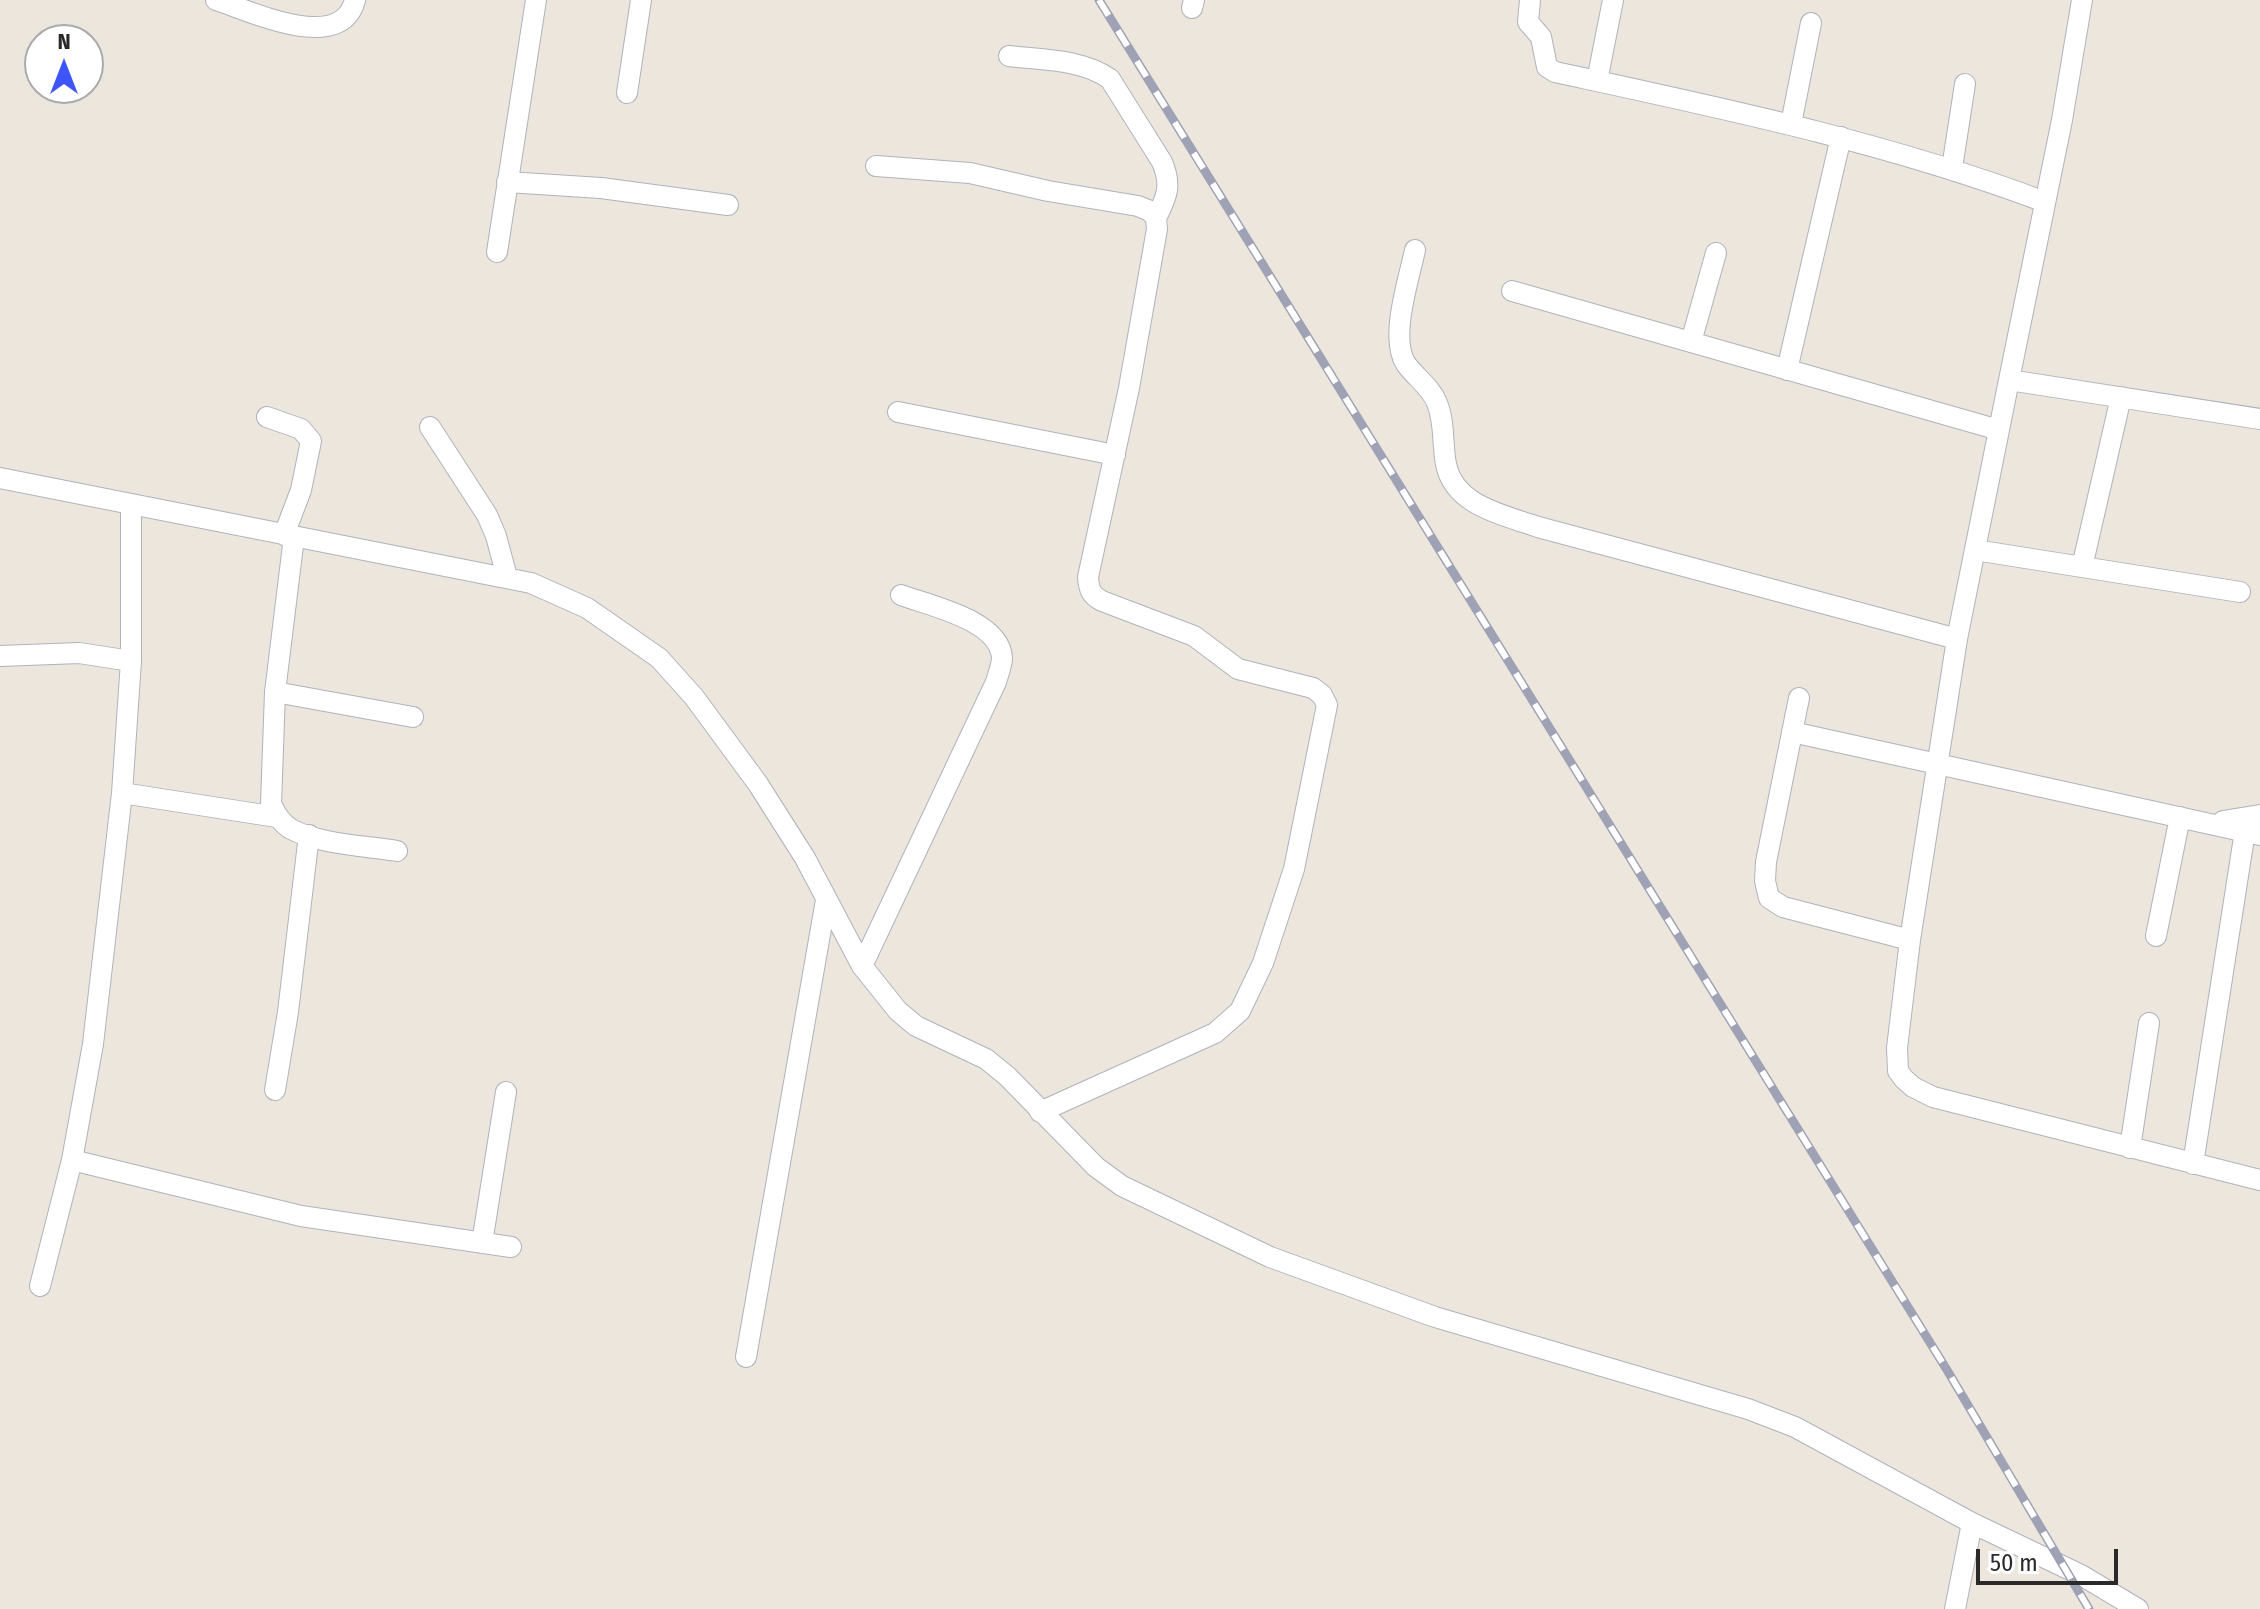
<!DOCTYPE html>
<style>
body{margin:0}
#map{position:relative;width:2260px;height:1609px;overflow:hidden;background:#ece6dd;font-family:"Fira Sans Condensed",sans-serif}
canvas{display:block}
.north{position:absolute;left:24px;top:24px;width:80px;height:80px;box-sizing:border-box;background:#fff;border:2px solid #aaa;border-radius:50%;rotate:0deg;font-size:22px;font-weight:700;line-height:32px;text-align:center;color:#2a2a2a}
.north::after{content:'';display:block;margin:auto;width:28px;height:36px;background:#3d55f9;clip-path:polygon(50% 0,100% 100%,50% 72%,0 100%)}
.scale{position:absolute;left:1976px;top:1549px;width:142px;height:36px;box-sizing:border-box;border:4px solid #2a2a2a;border-top:0;padding-left:10px;font-size:24px;line-height:28px;white-space:nowrap;color:#2a2a2a;-webkit-text-stroke:6px #fff;paint-order:stroke}
</style>
<div id="map">
<canvas width="2260" height="1609"></canvas>
<div class="north">N</div>
<div class="scale">50 m</div>
</div>
<script>
const g = document.querySelector('canvas').getContext('2d');
g.lineJoin = 'round';
function trace(path, color, width, dash) { g.strokeStyle = color; g.lineWidth = width; g.lineCap = dash ? 'butt' : 'round'; g.setLineDash(dash || []); g.stroke(path); }
const minor = new Path2D(`
 M216,0C251,11 341,55 355,0
 M1530,0L1528,22L1541,37L1547,67L1555,72C1721,108 1886,142 2045,202
 M1192,8L1194,0
 M1009,56C1042,60 1082,59 1110,79L1162,162C1172,185 1167,197 1156,218
 M1597,81L1613,0
 M627,93L641,0
 M1791,124L1811,23
 M876,166L970,173L1048,191L1138,206L1150,211L1156,218L1157,229L1129,388L1088,577C1089,590 1091,595 1102,601L1194,636L1238,669L1313,688L1322,695L1327,705L1294,869L1263,963L1240,1011L1215,1033L1040,1112
 M1952,168L1965,84
 M507,182L601,188L728,205
 M1415,250C1409,279 1389,338 1406,364C1416,378 1431,387 1437,403C1445,422 1442,444 1446,464C1454,506 1504,515 1538,527L1957,639
 M497,252L536,0
 M1512,291L1999,430
 M1691,342L1716,253
 M1787,370L1841,137
 M2009,380L2062,120L2082,0
 M898,412L1115,455
 M267,417L301,429L311,441L301,490L284,535
 M2260,419L2009,380L1957,639L1910,940L1897,1048L1898,1071L1904,1079L1913,1087L1933,1097L2260,1180
 M430,427L487,515L496,536L507,577
 M0,478L531,583L587,608L659,658L694,697L758,784L805,858L862,966L898,1011L916,1026L986,1059L1007,1076L1096,1167L1122,1186L1270,1257L1435,1317L1748,1409L1795,1427L1972,1523L2081,1575L2138,1609
 M294,537L275,692L271,804C276,814 281,823 291,829C318,844 367,846 397,851
 M1975,550L2240,592
 M2082,567L2121,397
 M0,656L79,653L131,661
 M275,692L413,717
 M1799,698L1766,862L1765,881L1769,898L1783,907L1910,940
 M1792,732L2260,835
 M122,793L277,817
 M2223,821L2260,815
 M2156,936L2180,817
 M862,966L996,682C998,675 1002,665 1002,658C1000,620 930,606 901,595
 M275,1090L288,1012L309,835
 M2130,1148L2149,1023
 M72,1160L301,1216L511,1247
 M2193,1164L2245,831
 M482,1243L506,1092
 M40,1286L72,1160L93,1044L122,793L131,661V504
 M746,1357L826,900
 M1955,1609L1972,1523`);
trace(minor, '#b0b2be', 22);
trace(minor, '#fff', 20);
const rail = new Path2D(`
 M1099,0L1947,1370L2089,1609`);
trace(rail, '#9fa1b5', 9);
trace(rail, '#fff', 6, [18]);
</script>
